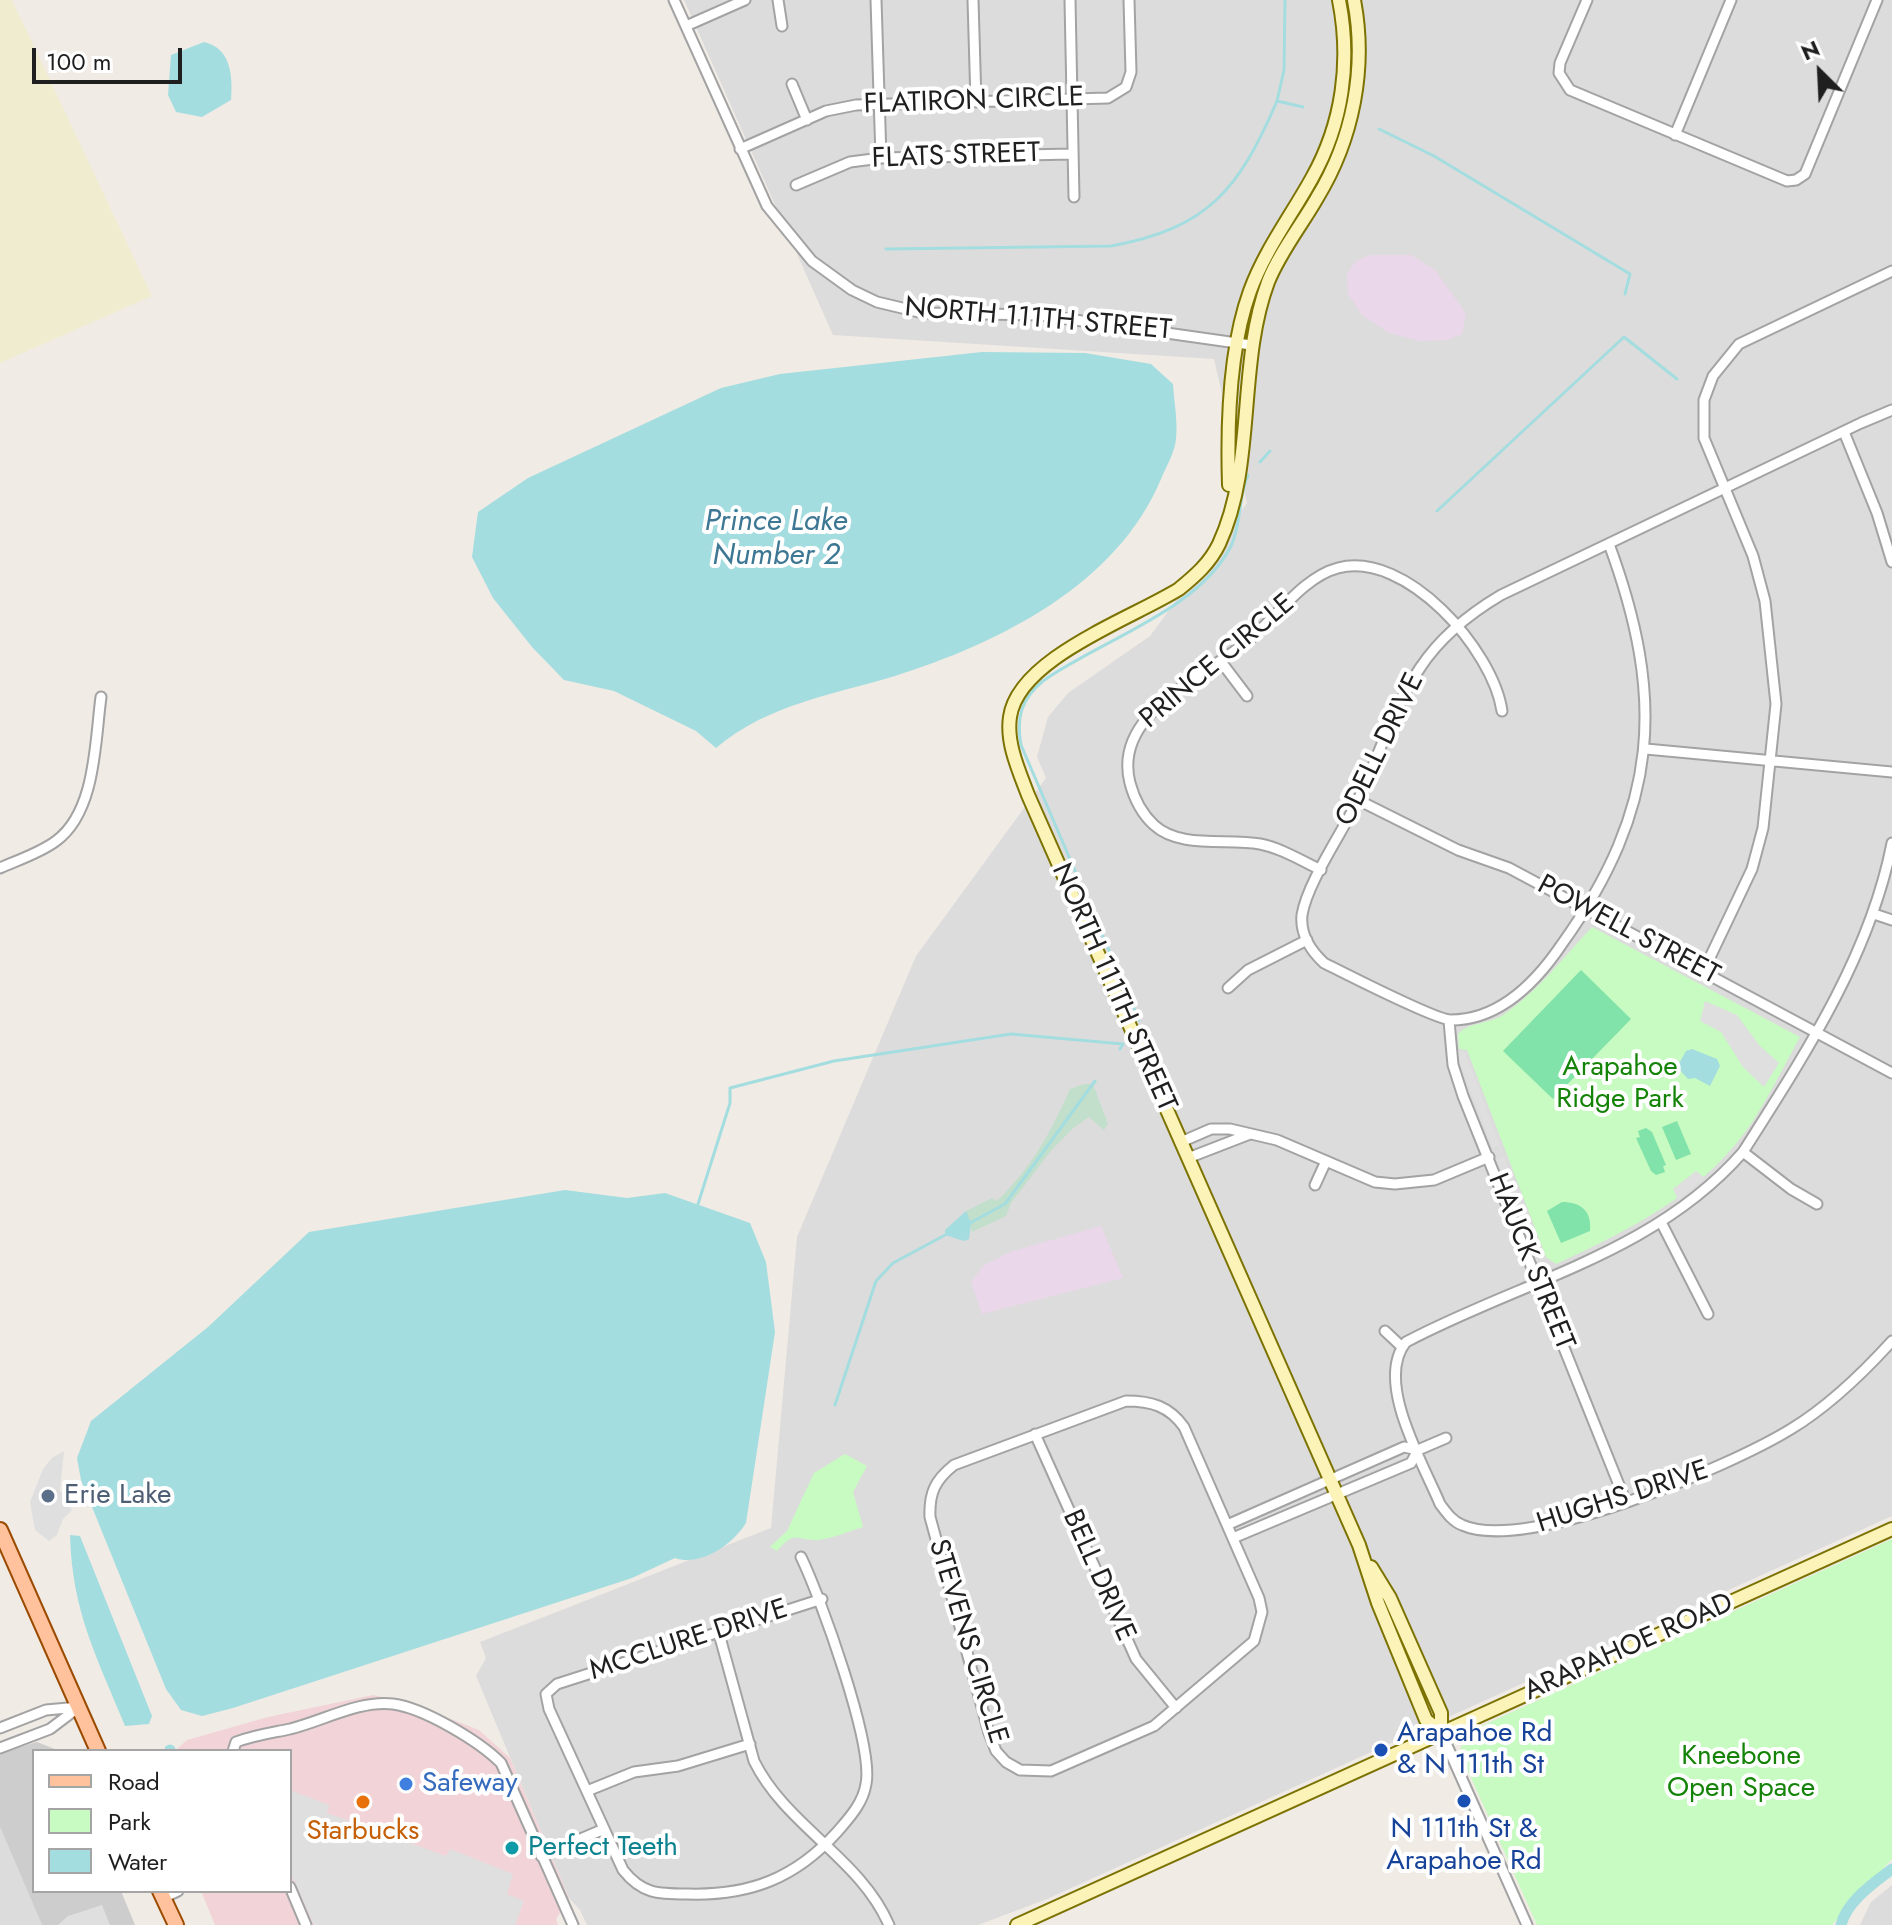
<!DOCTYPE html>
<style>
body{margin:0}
#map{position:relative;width:1892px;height:1925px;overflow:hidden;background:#f0ebe5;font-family:Jost,sans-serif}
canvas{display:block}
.legend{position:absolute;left:32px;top:1749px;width:260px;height:144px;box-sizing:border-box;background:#fff;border:2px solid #a5a5a5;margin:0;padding:10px 14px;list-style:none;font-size:24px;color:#1f1f1f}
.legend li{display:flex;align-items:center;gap:16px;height:40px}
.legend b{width:40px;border:2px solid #a5a5a5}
.north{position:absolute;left:1780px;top:32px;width:80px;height:80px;-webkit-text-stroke:6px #fff;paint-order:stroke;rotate:336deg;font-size:22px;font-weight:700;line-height:32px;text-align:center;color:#1f1f1f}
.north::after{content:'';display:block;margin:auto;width:28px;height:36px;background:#1f1f1f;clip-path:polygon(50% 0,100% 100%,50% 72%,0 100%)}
.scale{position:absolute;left:32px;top:48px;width:150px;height:36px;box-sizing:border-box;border:4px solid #1f1f1f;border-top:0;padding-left:10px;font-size:24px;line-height:28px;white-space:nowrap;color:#1f1f1f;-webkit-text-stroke:6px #fff;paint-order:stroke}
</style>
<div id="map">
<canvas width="1892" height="1925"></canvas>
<ul class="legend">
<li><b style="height:10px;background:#ffc29c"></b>Road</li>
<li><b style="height:22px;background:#c7fbc1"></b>Park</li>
<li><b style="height:22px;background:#a4dddf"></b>Water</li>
</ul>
<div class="north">N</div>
<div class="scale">100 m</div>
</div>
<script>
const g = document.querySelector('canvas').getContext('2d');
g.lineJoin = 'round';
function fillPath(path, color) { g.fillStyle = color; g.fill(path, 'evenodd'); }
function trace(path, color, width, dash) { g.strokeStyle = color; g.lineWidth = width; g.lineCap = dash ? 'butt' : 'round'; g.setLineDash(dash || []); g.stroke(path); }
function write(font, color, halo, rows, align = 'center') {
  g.font = font + ' Jost,sans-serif'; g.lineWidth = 8; g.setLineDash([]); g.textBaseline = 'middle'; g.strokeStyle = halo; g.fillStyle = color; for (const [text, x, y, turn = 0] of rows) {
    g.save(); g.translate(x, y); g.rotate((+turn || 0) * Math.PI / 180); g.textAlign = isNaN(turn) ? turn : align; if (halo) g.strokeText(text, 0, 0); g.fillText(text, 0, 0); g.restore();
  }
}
fillPath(new Path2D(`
 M684,0H1892V1516L1047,1899L978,1925H587L580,1910L569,1898L476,1676L486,1658L480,1642L771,1528L797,1237L916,956L1046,778L1037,757L1048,717L1068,693L1150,636L1247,503L1214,359L833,335Z
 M0,1827L42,1925H0Z
 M1892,1885V1925H1860L1871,1902Z`), '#dddcdc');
fillPath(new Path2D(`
 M373,1695L410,1703L479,1730L510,1758L569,1898L556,1919L558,1925H215L201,1891H290V1751H178V1748L187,1740L268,1717Z`), '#f2d4d8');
fillPath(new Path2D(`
 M1370,255H1411L1435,270L1466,313L1462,334L1447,340L1420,341L1389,333L1362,315L1348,294L1347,274L1356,261Z
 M1101,1226L1123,1278L982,1314L971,1282L983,1266L1010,1252Z`), '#ead7ea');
fillPath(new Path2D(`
 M37,1742L60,1751H34V1891H121L135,1925H42L0,1827V1753Z`), '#cdcdcd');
fillPath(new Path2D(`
 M0,0H12L152,296L0,363Z`), '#f0ecd0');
fillPath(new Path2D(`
 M1084,1084H1093L1108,1124L1104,1130L1089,1117L1072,1129L1050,1152L1011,1203L1006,1216L972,1232L966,1211L992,1198L997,1201C1031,1168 1051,1132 1070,1089Z`), '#c2dfcc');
fillPath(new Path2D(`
 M1592,927L1800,1037C1785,1064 1771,1092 1755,1118C1708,1191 1632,1229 1556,1264L1546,1257L1467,1050L1459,1049L1458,1034C1469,1022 1489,1024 1503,1015C1537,992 1564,957 1592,927Z
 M845,1454L867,1466L853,1492L863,1527C849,1531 832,1539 818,1540C796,1541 796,1529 777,1551L770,1547L787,1531L814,1473Z
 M1892,1539V1859L1832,1925H1537L1460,1753L1464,1734Z`), '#c7fbc1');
fillPath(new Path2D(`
 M1581,970L1631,1019L1553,1099L1503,1051Z
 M1677,1121L1691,1154L1676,1160L1662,1127Z
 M1646,1128L1652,1132L1666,1165L1663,1166L1665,1172L1656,1175L1651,1171L1636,1138L1640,1137L1638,1131Z
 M1562,1202C1580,1202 1592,1210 1590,1231L1561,1243L1547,1211Z`), '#81e2aa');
fillPath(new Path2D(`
 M1705,1001L1737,1015L1760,1046L1779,1063L1764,1087L1743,1067L1721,1032L1700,1021Z
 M1455,1051L1465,1052L1537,1244L1529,1248L1497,1159L1504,1156L1499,1146L1493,1148Z
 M1696,1171L1705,1178L1678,1200L1673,1189Z
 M64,1451L60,1490L72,1510L63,1519L57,1535L49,1541L35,1530L30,1502L43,1469L52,1458Z
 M290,1790L329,1805L327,1813L446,1856L450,1849L513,1874L507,1894L524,1901L515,1925H314L290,1871Z
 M102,1905L110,1925H58L68,1916Z`), '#dfdfdf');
fillPath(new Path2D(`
 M204,42C231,48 233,76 231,100L202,117L176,112L168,95L171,55Z
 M982,352L1085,353L1151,364L1173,384C1174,402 1178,421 1176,439C1175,452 1166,467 1161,479C1117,585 999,643 895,676C832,695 768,704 716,748L696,731L614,691L564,680L532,647L493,598L472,557L478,512L528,478L721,388L780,374Z
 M1692,1049L1717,1059L1720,1066L1710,1086L1695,1078L1688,1079L1677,1067L1686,1051Z
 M565,1190L627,1198L665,1193L750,1223L766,1262L775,1332L746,1523C733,1544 701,1567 675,1558L632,1578L233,1708L202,1716L181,1710L166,1689L81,1480L77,1458L91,1421L208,1327L309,1232Z
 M966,1211L971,1223L969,1239L964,1241L945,1235V1230Z
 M70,1535L80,1536L152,1716L149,1724L125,1726C97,1657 72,1612 70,1535Z`), '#a4dddf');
trace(new Path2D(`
 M1285,0L1284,70L1277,101L1303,107
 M1379,129L1434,156L1630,274L1625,294
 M886,249L1111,246C1209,228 1239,189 1277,101
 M1260,462L1270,451
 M1437,511L1624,337L1677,379
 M1139,1020L1021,745C1016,718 1021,699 1043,681C1101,640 1198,611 1231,546C1242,523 1238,496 1248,475
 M698,1204L730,1103V1088L834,1061L1011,1034L1123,1044L1120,1049
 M968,1224L1005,1204L1095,1081
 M835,1405L876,1281L893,1263L947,1234`), '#a4dddf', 3);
trace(new Path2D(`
 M170,1751V1750
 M1841,1925C1847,1901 1874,1883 1892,1869`), '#a4dddf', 11);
const street = new Path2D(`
 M674,0L767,206L812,261L852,290L877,302L923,313L1040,315L1251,345
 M778,0L782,26
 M876,0L881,158
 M973,0L976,102
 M1070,0L1074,197
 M1587,0L1560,63L1559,73L1570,90L1787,181L1796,180L1805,174L1877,0
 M686,26L745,0
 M792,84L807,120
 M1675,135L1731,0
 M740,149L826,111L856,105L1108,98L1126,87L1131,72L1129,0
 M796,185L850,162L881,158L1072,154
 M1844,432L1877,513L1892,562
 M1609,544C1666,699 1659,808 1562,944C1537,981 1500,1020 1451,1020C1436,1020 1344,973 1324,963C1311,951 1300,934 1302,915C1307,883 1343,831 1358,800C1379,756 1393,708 1420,668C1441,636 1469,614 1501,595L1861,423L1892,410
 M1222,663L1247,696
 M1646,749L1892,772
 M1358,800L1458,850L1509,868L1892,1073
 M1892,843C1870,956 1804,1056 1743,1152C1654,1254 1521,1281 1406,1342C1374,1381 1423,1463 1440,1504C1446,1512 1452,1521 1462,1525C1526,1554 1731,1466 1791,1429C1829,1406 1862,1374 1892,1341
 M0,868C18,860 40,853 56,841C96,812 95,741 101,697
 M1321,870C1302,861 1281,848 1260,844C1227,838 1180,849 1154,825C1142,814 1134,798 1130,783C1112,713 1204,678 1249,640C1276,618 1303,577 1338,568C1406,550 1493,650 1502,711
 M1874,914L1892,920
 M1704,970L1752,869L1763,828L1776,704L1765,601L1753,556L1704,438V400L1713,376L1739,344L1892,271
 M1228,988L1248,970L1307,940
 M1449,1021L1453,1065L1463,1096L1625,1500
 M1181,1142L1211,1129H1230L1277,1140L1375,1182L1395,1184L1434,1180L1489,1157
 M1743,1152L1791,1189L1817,1204
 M1188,1158L1250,1134
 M1315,1185L1326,1161
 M1662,1224L1708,1314
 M1385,1331L1402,1347
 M1126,1401C1151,1401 1169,1406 1184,1427L1259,1598L1262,1612L1254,1641L1154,1726L1051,1771L1020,1770L1006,1762L996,1751L989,1733L930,1517C929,1493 935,1480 954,1465Z
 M1035,1434L1136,1659L1176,1708
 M1227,1525L1404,1447L1418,1450L1446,1438
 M1233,1538L1411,1463L1418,1450
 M801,1557C820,1596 874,1745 866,1784C863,1803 850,1817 838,1831C796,1878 750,1896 687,1894C658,1894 642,1894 623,1870L549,1709L546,1694L557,1684L822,1599
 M718,1630L754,1761C786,1826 860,1858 889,1925
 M0,1728L46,1710L79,1707
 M1441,1732L1527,1925
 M0,1748L50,1729L79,1707
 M233,1751L236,1742C255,1735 271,1733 290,1729C323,1721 359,1700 393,1704C424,1708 479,1741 501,1763L573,1925
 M587,1791L634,1772L678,1766L750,1744
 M541,1856L604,1829
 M290,1887L306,1925
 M163,1898L178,1891`);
const secondary = new Path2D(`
 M1354,0C1367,68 1353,139 1317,198C1301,226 1280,252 1268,282C1237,365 1256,465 1219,544C1210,563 1195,576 1179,589C1133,618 1018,658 1010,717C1006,743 1019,771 1028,795L1359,1545L1378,1603L1426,1720L1441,1732
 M1229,485C1227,423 1229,349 1250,291C1265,250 1291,216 1312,178C1343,123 1351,61 1339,0
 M1371,1567L1390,1598L1441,1713V1732
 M1017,1925L1892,1529`);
const primary = new Path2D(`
 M0,1530L98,1751
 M160,1891L176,1925`);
trace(street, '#a3a3a3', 13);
trace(secondary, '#7c7201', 16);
trace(primary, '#9b4b00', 18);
trace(street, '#fff', 9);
trace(secondary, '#fcf3b8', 12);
trace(primary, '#ffc29c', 14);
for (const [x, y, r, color] of [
 [48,1496,8,"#5c6f8a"],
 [1381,1750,8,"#1a4fb4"],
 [406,1784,8,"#3f7fe0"],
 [1464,1801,8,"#1a4fb4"],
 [363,1802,8,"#e8710a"],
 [512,1848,8,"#0f9aa8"]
]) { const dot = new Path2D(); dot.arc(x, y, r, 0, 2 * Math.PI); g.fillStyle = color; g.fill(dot); trace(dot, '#fff', 3); }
write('28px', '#1f1f1f', '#fff', [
 ["FLATIRON CIRCLE",974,102,-2],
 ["FLATS STREET",956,157,-2],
 ["NORTH 111TH STREET",1038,320,5],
 ["PRINCE CIRCLE",1218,662,-40],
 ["ODELL DRIVE",1381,750,-64],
 ["POWELL STREET",1628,931,28],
 ["NORTH 111TH STREET",1113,988,66],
 ["HAUCK STREET",1530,1262,68],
 ["HUGHS DRIVE",1623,1498,-18],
 ["BELL DRIVE",1098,1576,66],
 ["MCCLURE DRIVE",689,1641,-18],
 ["STEVENS CIRCLE",967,1642,73],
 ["ARAPAHOE ROAD",1629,1648,-24]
]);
write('28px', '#148308', '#fff', [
 ["Arapahoe",1620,1068],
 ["Ridge Park",1620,1100],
 ["Kneebone",1741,1757],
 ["Open Space",1741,1789]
]);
write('28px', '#4e5e75', '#fff', [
 ["Erie Lake",64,1496]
], 'left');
write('28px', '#164399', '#fff', [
 ["Arapahoe Rd",1397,1734],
 ["& N 111th St",1397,1766],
 ["N 111th St &",1464,1830,"center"],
 ["Arapahoe Rd",1464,1862,"center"]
], 'left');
write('28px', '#366cbe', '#fff', [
 ["Safeway",422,1784]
], 'left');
write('28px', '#c56008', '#fff', [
 ["Starbucks",363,1832]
]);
write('28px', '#0d838f', '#fff', [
 ["Perfect Teeth",528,1848]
], 'left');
write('italic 30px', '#3d7793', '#fff', [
 ["Prince Lake",776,523],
 ["Number 2",776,557]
]);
</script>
